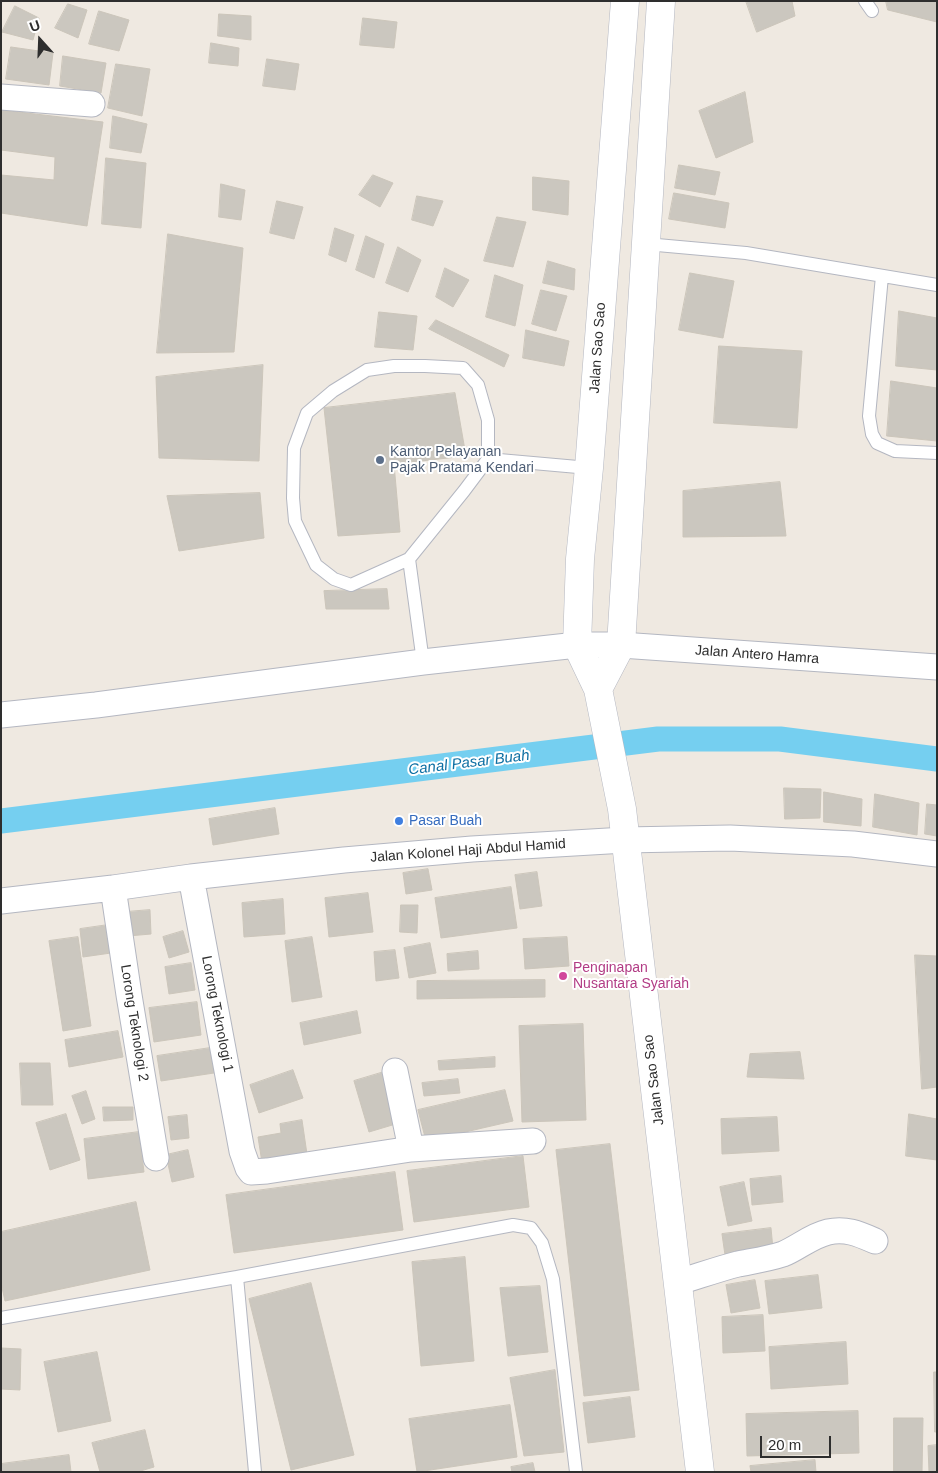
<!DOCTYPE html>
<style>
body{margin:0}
#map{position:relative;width:938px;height:1473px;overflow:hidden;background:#efe9e1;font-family:Helvetica,sans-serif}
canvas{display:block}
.frame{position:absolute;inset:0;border:2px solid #2e2e2e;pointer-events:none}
.north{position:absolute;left:15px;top:15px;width:50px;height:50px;-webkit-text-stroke:4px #fff;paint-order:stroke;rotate:340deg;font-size:14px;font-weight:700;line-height:20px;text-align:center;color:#2e2e2e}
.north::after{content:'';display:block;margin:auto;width:18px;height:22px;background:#2e2e2e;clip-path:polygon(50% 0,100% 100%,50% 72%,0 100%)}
.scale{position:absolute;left:760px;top:1436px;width:71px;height:22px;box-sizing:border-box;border:2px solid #2e2e2e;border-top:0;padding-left:6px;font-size:15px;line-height:18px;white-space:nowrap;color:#2e2e2e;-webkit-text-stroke:4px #fff;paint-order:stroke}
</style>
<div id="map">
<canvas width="938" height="1473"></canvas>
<div class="frame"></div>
<div class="north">U</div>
<div class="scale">20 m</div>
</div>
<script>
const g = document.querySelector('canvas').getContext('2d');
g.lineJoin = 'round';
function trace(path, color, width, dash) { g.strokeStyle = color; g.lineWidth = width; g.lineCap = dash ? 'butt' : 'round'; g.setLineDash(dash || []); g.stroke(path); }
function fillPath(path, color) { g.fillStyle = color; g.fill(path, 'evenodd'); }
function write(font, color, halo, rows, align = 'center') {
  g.font = font + ' Helvetica,sans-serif'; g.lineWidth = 4; g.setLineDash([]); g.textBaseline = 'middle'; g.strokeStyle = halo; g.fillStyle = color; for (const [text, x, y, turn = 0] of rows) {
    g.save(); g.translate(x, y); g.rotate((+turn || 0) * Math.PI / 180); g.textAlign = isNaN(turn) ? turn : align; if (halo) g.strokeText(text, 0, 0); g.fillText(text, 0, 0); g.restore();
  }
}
trace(new Path2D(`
 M1,821L658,739H780L937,759`), '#75cff0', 25);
const building = new Path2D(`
 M746,1H792L795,16L757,32Z
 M886,1H937V22L888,10Z
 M68,4L87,10L78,38L55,28Z
 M15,6L39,18L33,40L2,32Z
 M99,11L129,20L119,51L89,44Z
 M219,14L251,16V40L218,36Z
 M363,18L397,22L394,48L360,45Z
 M211,43L239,48L238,66L209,63Z
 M11,47L53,53L49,85L6,79Z
 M63,56L106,63L101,93L60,86Z
 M267,59L299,64L295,90L263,86Z
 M116,64L150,69L142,116L108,108Z
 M745,92L753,142L716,158L699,111Z
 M1,110L103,122L87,226L1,213V175L54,180L55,157L1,150Z
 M113,116L147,124L141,153L110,148Z
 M106,158L146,163L141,228L102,224Z
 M679,165L720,172L715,195L675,188Z
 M373,175L393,183L380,207L359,195Z
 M533,177L569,181L568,215L533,210Z
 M221,184L245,190L241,220L219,217Z
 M674,193L729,203L725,228L669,219Z
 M417,196L443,201L433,226L412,220Z
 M277,201L303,207L294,239L270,233Z
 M497,217L526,222L513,267L484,261Z
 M335,228L354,235L346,262L329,255Z
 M168,234L243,248L234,352L157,353Z
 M366,236L384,244L374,278L356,270Z
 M398,247L421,260L408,292L386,283Z
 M548,261L575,269L574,290L543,283Z
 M445,268L469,280L453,307L436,297Z
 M690,273L734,281L723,338L679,330Z
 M495,275L523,285L515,326L486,317Z
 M541,290L567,296L556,331L532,324Z
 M899,311L937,318V370L896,366Z
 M379,312L417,316L413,350L375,347Z
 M436,320L509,355L504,367L429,329Z
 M526,330L569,341L564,366L523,358Z
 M719,346L802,351L797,428L714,423Z
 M263,365L259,461L159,458L156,377Z
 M891,381L937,388V441L887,436Z
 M455,393L466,456L394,464L400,532L338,536L324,408Z
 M780,482L786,536L683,537V491Z
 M260,493L264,538L179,551L167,496Z
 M387,589L389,609H326L324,591Z
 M784,788L821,789L820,818L785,819Z
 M824,792L862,799L861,826L824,822Z
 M875,794L919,803L917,835L873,827Z
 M927,804L937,805V836L925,834Z
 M275,808L279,834L213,845L209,819Z
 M428,869L432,890L406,894L403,873Z
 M537,872L542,906L520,909L515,875Z
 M511,887L517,928L441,938L435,898Z
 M368,893L373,932L329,937L325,898Z
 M283,899L285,934L244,937L242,903Z
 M401,905H418L417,933L400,932Z
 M150,910L151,934L128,936L126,912Z
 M115,924L118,952L83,957L80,929Z
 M183,931L189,952L169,958L163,937Z
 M78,937L91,1026L63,1031L49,941Z
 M312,937L322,997L292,1002L285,941Z
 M567,937L569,966L525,969L523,939Z
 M430,943L436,973L409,978L404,948Z
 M395,950L399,978L376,981L374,952Z
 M478,951L479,969L448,971L447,954Z
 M915,955L937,956V1087L922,1089Z
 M191,963L195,990L169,994L165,967Z
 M545,980V997L417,999V981Z
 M197,1002L201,1035L154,1042L149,1008Z
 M357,1011L361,1033L304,1045L300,1023Z
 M583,1024L586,1120L522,1122L519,1026Z
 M118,1031L123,1057L69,1067L65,1040Z
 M210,1048L214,1073L161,1081L157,1056Z
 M800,1052L804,1079L747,1077L750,1054Z
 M495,1057V1067L439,1070L438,1061Z
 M20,1063H50L53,1105H22Z
 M293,1070L303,1098L259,1113L250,1085Z
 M384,1072L399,1123L369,1132L354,1081Z
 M458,1079L460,1093L424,1096L422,1083Z
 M505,1090L513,1121L426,1141L418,1110Z
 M86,1091L95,1119L82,1124L72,1096Z
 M103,1107H133V1120L104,1121Z
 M66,1114L80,1160L50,1170L36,1123Z
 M909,1114L937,1119V1160L906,1156Z
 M187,1115L189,1138L171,1140L168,1117Z
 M777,1117L779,1151L722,1154L721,1119Z
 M302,1120L308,1161L263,1169L258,1137L281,1133L280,1124Z
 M139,1132L144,1172L88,1179L84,1139Z
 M610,1144L639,1390L584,1396L556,1150Z
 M188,1150L194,1177L172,1182L166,1155Z
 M523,1156L529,1207L414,1222L407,1171Z
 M395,1172L403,1230L234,1253L226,1195Z
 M781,1176L783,1202L752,1205L750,1179Z
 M744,1182L752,1221L728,1226L720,1187Z
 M136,1202L150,1270L5,1301L1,1283V1232Z
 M771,1228L773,1249L725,1255L722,1234Z
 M465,1257L474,1361L421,1366L412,1262Z
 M818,1275L822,1308L769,1314L765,1281Z
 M755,1280L760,1308L731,1313L726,1285Z
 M311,1283L354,1455L291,1470L249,1299Z
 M540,1286L548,1352L508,1356L500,1288Z
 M763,1315L765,1351L723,1353L722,1317Z
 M846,1342L848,1384L771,1389L769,1347Z
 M1,1348L21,1349L20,1390L1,1389Z
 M97,1352L111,1421L58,1432L44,1362Z
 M555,1370L564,1452L524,1456L510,1378Z
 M934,1372H937V1432H935Z
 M630,1397L635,1437L588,1443L583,1403Z
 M510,1405L517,1457L417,1472L409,1419Z
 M858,1411L859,1453L747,1456L746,1414Z
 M894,1418H923L922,1472H894Z
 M145,1430L154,1467L137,1472H100L92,1443Z
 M937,1445V1472H929L928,1446Z
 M69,1455L71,1472H1V1464Z
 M815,1460L816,1472H751L750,1466Z
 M533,1463L535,1472H512L511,1467Z`);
fillPath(building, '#cbc7bf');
trace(building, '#cbc5ba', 1);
const lane = new Path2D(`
 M865,1L872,11
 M646,244L746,253L937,285
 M882,276L869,416L872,434L877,443L895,451L937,453
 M488,459L464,491L409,559L351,585L334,579L316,565L295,521L293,498L294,448L307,413L333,391L367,370L394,366H425L463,368L478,385L488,420V459L589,468
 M409,559L423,662
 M1,1318L237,1277
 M255,1472L237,1277L513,1225L531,1228L542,1243L553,1279L576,1472`);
const street = new Path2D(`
 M1,97L92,104
 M1,715L96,705L423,662L577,645H621L937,667
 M191,877L242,1151L248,1168L251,1172L267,1171L411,1149L533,1141
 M113,888L129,995L156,1158
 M1,901L113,888L191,877L344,860L472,849L625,840L730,838L853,844L937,854
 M395,1071L411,1149
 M679,1282C699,1276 718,1269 738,1264C753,1261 768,1259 783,1254C798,1248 811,1236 828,1232C846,1228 859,1234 875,1241`);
const secondary = new Path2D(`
 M625,1L589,468L580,559L577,645L598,689L622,809L700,1472
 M598,689L621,645L661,1`);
trace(lane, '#b4b7c1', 14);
trace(street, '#b4b7c1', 27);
trace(secondary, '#b4b7c1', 29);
trace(lane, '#fff', 12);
trace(street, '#fff', 25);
trace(secondary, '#fff', 28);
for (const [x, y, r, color] of [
 [380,460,5,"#5c6f8a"],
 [399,821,5,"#3f7fe0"],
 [563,976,5,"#d1479c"]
]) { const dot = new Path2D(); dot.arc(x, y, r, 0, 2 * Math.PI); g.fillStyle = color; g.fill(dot); trace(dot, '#fff', 2); }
write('14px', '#2e2e2e', '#fff', [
 ["Jalan Sao Sao",598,348,-86],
 ["Jalan Antero Hamra",757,655,4],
 ["Jalan Kolonel Haji Abdul Hamid",468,851,-4],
 ["Lorong Teknologi 1",217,1014,79],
 ["Lorong Teknologi 2",134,1023,81],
 ["Jalan Sao Sao",654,1080,-97]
]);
write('14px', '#4e5e75', '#fff', [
 ["Kantor Pelayanan",390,452],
 ["Pajak Pratama Kendari",390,468]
], 'left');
write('14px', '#366cbe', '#fff', [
 ["Pasar Buah",409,821]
], 'left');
write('14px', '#b23c85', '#fff', [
 ["Penginapan",573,968],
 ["Nusantara Syariah",573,984]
], 'left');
write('italic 15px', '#0d6fa3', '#fff', [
 ["Canal Pasar Buah",469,763,-7]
]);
</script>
